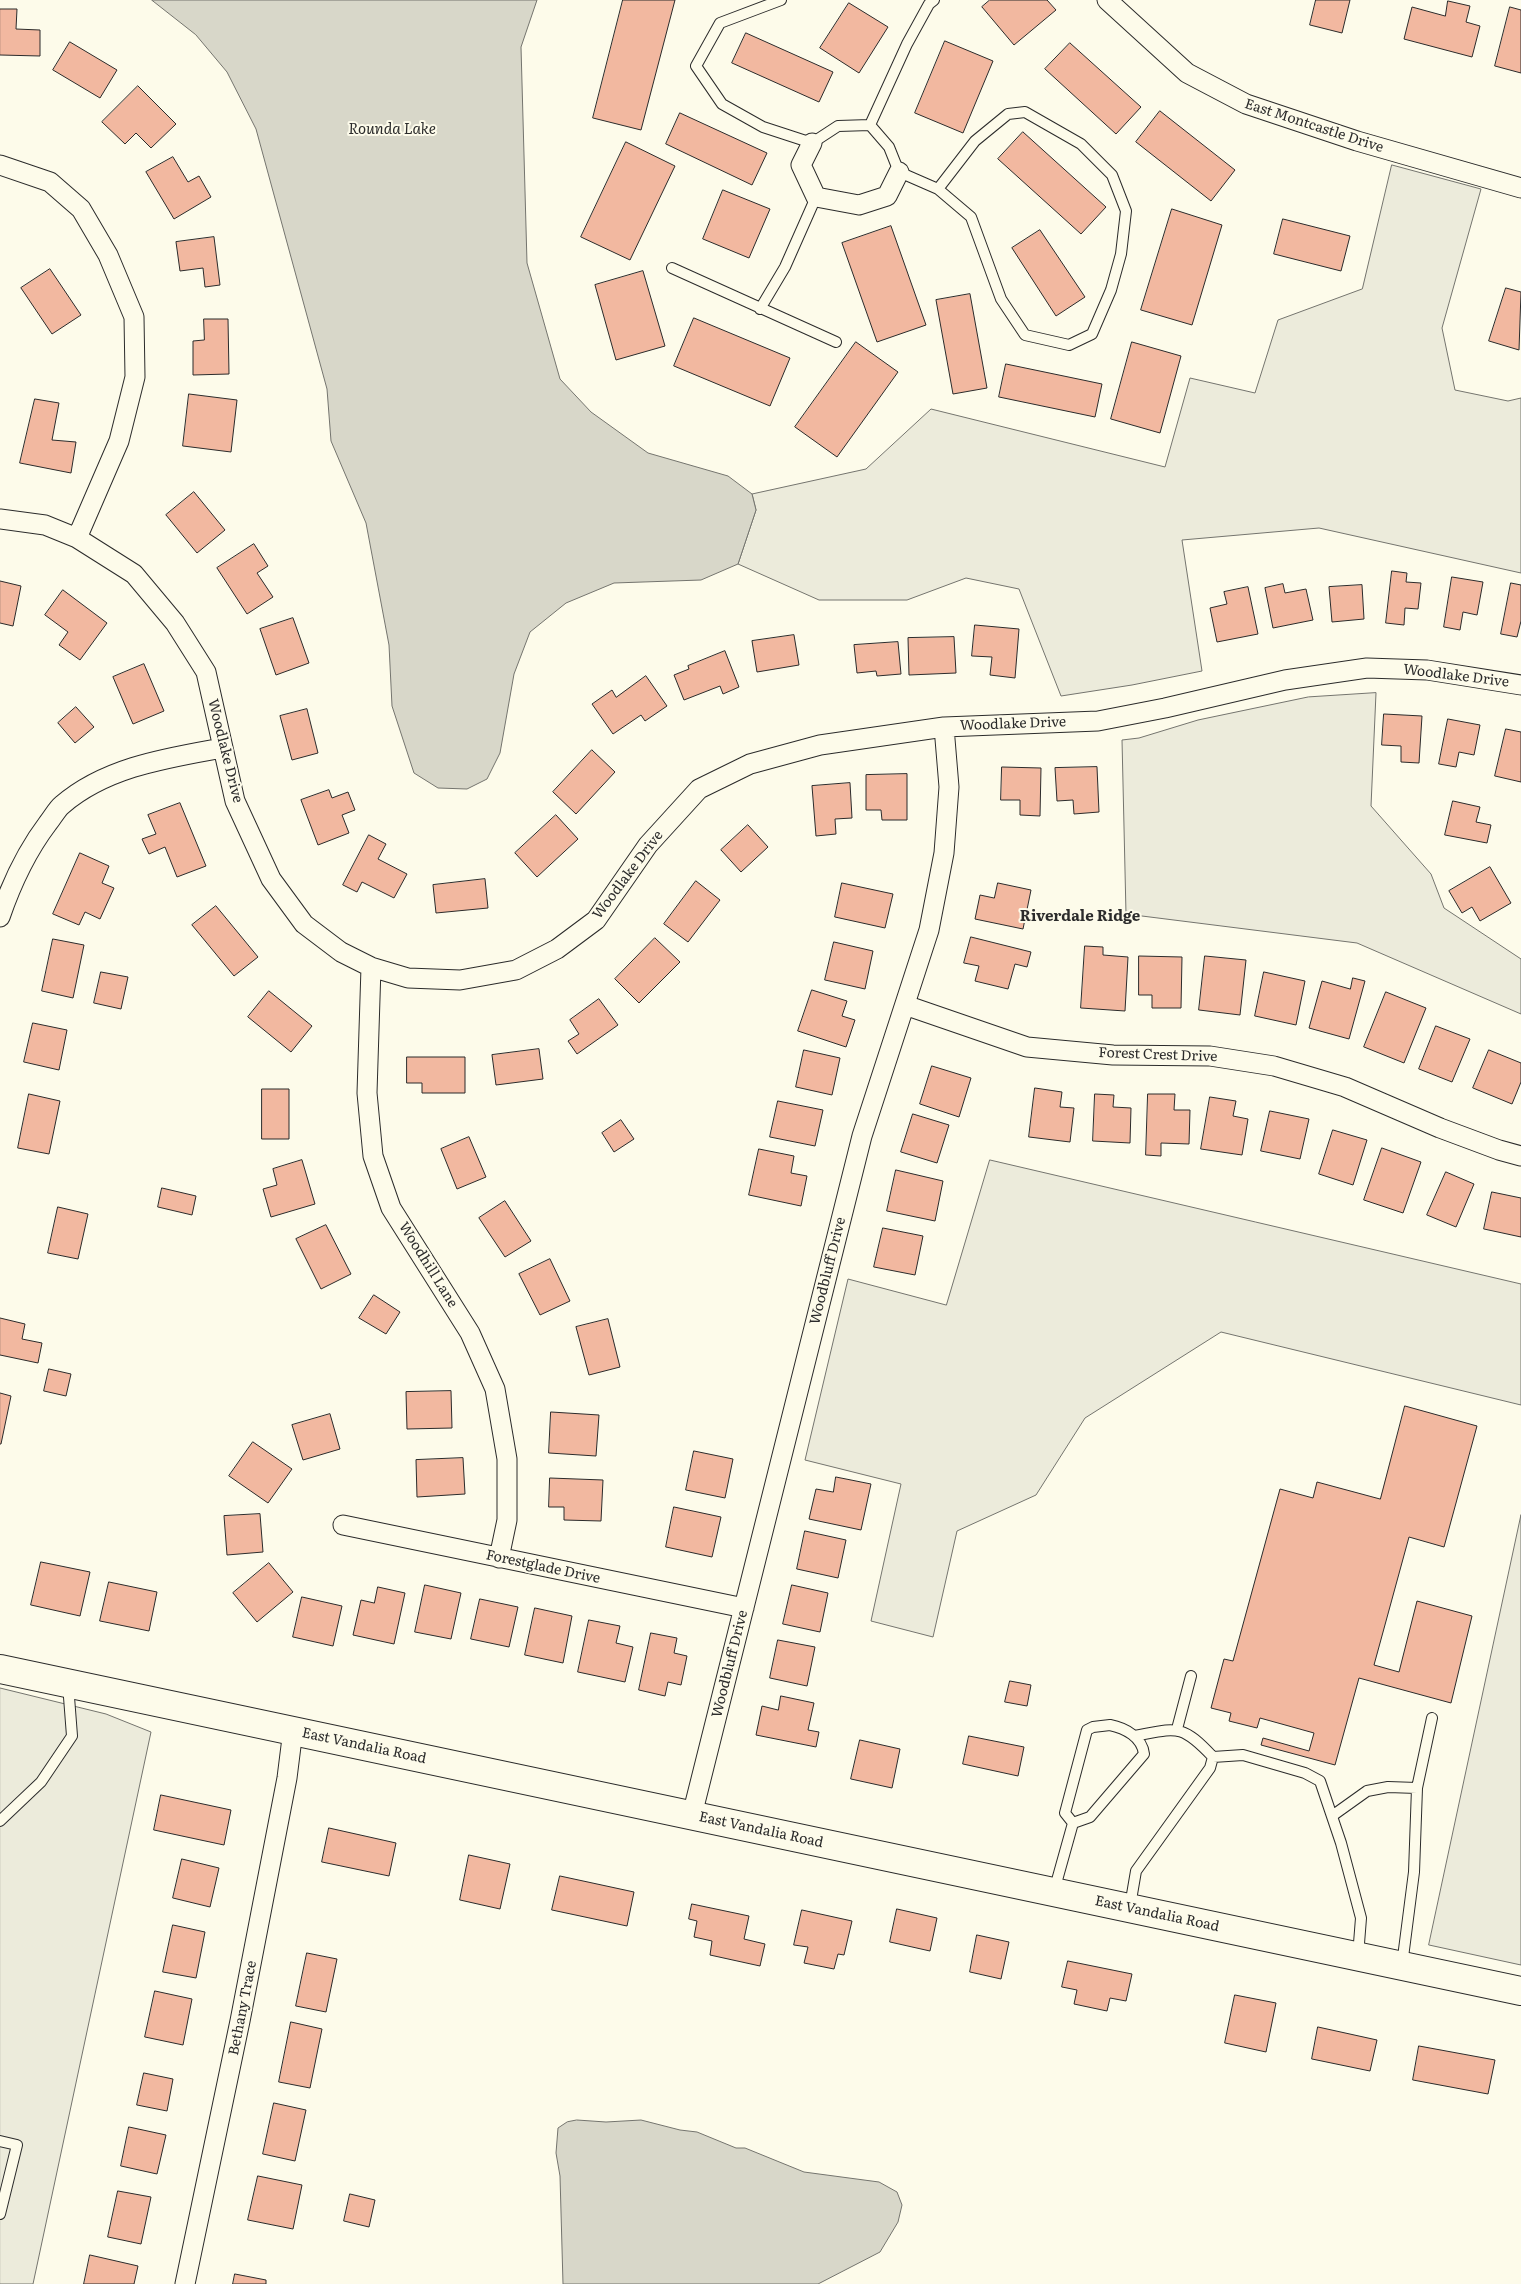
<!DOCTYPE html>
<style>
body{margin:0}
canvas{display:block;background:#fdfbea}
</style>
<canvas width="1521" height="2284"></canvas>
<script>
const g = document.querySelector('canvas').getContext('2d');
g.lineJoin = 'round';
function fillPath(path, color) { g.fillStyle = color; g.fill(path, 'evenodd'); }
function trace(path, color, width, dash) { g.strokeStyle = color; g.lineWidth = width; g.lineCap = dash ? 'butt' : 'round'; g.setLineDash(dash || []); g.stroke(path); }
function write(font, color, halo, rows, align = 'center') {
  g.font = font + ' Literata,serif'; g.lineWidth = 4; g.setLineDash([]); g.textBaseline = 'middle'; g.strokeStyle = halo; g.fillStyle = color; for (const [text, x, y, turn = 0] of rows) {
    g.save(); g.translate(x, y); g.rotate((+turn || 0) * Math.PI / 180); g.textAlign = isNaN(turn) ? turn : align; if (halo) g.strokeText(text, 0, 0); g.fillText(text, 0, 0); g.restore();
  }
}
const green = new Path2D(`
 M1392,165L1481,189L1442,328L1455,390L1508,401L1521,398V573L1319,528L1182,540L1202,671L1132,685L1061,696L1019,589L966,578L907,600H819L738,564L756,510L752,494L866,469L931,409L1165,467L1190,378L1255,393L1278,320L1362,289Z
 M1376,693L1371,806L1431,874L1444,908L1521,959V1014L1357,943L1126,914L1122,740L1139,738L1198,720L1308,697Z
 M990,1160L1521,1284V1405L1221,1332L1085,1418L1036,1495L957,1531L933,1637L871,1621L901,1484L805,1460L848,1279L946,1305Z
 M1521,1515V1965L1429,1945Z
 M0,1688L106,1714L151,1732L33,2284H0Z`);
fillPath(green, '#ecebdb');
trace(green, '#74746e', 1);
const water = new Path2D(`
 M152,0H537L521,47L527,263L560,379L591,412L648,453L728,476L752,494L756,510L738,564L701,580L614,583L566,603L530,632L514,674L500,753L487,779L467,789L438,788L414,773L392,706L389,645L366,523L331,441L327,389L256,129L227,72L196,35Z
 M577,2120L606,2122L641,2120L680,2130L697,2132L736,2148H745L804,2172L879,2182L897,2192L902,2205L898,2222L880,2252L818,2284H563L560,2176L556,2153L558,2128L567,2122Z`);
fillPath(water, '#d8d7c9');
trace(water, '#74746e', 1);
const building = new Path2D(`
 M623,0H675L641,130L593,118Z
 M990,0H1047L1056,10L1014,45L982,7Z
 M1316,0H1350L1342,33L1310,25Z
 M1448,1L1470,6L1466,22L1480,26L1472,57L1404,39L1412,7L1445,16Z
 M849,3L888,27L859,73L820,48Z
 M1510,7L1521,10V73L1495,66Z
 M0,9H17L16,29L40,30V56L0,55Z
 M746,33L833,72L819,102L732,63Z
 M945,41L993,61L963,133L915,113Z
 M70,42L117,70L100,98L53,70Z
 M1070,43L1141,107L1116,134L1045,69Z
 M138,86L176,124L151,148L136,133L125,144L102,122Z
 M1160,111L1235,170L1211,201L1136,142Z
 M680,113L767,153L752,185L666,144Z
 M1023,132L1106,207L1081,234L998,159Z
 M626,142L675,166L630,260L581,237Z
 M173,157L188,182L199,176L211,197L174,219L146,172Z
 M723,190L770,209L749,258L703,239Z
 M1172,209L1222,225L1192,325L1141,310Z
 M1283,219L1350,236L1341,271L1274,254Z
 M891,226L926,325L877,342L842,243Z
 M1040,230L1085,297L1056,316L1012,248Z
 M214,237L220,285L205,287L203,268L180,271L176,242Z
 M50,269L81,315L52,334L21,288Z
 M643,271L665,346L616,360L595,285Z
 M1506,288L1521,292L1519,350L1489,341Z
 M970,294L987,388L953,394L936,300Z
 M694,318L790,358L770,406L674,366Z
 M204,319H228L229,374L193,375V341L204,340Z
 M856,342L898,372L837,457L795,427Z
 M1132,342L1181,356L1160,433L1111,419Z
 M1006,364L1102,384L1095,417L999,397Z
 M189,394L237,400L231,452L183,446Z
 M35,399L59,403L52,440L76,442L71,473L20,463Z
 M194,492L225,530L197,553L166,515Z
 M254,544L268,566L257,573L273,597L247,614L217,568Z
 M1392,571L1407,573L1406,582L1421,583L1418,609L1405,608L1404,625L1386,623Z
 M1452,577L1483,582L1477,615L1463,612L1460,630L1444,627Z
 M0,581L21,586L13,626L0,623Z
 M1511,583L1521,585V621L1517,637L1501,634Z
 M1283,584L1285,593L1306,589L1313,620L1273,628L1265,588Z
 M1362,585L1364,619L1332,622L1329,587Z
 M1248,587L1258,634L1217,642L1210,608L1227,604L1224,592Z
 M63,590L107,623L80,660L59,645L68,632L45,615Z
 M293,618L309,663L276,675L260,629Z
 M975,625L1019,629L1015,678L990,675L992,657L972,656Z
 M794,635L799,665L757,672L752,641Z
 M954,637L956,673L909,675L908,638Z
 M898,642L901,674L877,676L876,671L857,673L854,645Z
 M725,651L739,687L723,694L720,686L684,700L674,675L689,669L688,666Z
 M144,664L164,711L133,724L113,677Z
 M646,676L667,706L645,721L641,715L613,734L592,704L612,690L616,697Z
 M76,707L94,727L75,743L58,723Z
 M307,709L318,753L292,760L280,716Z
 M1384,714L1422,716L1419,763L1401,762V746L1382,745Z
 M1448,719L1480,725L1474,755L1459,752L1456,767L1439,764Z
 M1506,729L1521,732V782L1495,776Z
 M592,750L615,772L576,814L553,792Z
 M1002,767L1041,768L1040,816L1020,815V800H1001Z
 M1097,767L1099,812L1074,814L1073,800L1057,801L1055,768Z
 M907,774V820H882L881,810H866V775Z
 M850,783L852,818L835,819L836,834L816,836L812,786Z
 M329,790L332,798L348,792L355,810L342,815L349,833L318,845L301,800Z
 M1453,801L1480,807L1476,822L1491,825L1487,843L1445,835Z
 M180,803L206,866L177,877L165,847L149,854L142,839L156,834L148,815Z
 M556,815L578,839L537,877L515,853Z
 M748,825L768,847L741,872L721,850Z
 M369,835L386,844L378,859L407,874L394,898L362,882L357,892L343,885Z
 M80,853L109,866L102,883L114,888L100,919L85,912L79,925L53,914Z
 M1490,867L1511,903L1480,921L1472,907L1462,913L1449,891Z
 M485,879L488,908L436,913L433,885Z
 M696,881L720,900L688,942L664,924Z
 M842,883L893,894L885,928L835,917Z
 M998,883L1031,890L1023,929L975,919L980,895L994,898Z
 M216,906L258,957L234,976L192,925Z
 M971,937L1031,952L1027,967L1015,964L1008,989L975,981L979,966L964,963Z
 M655,938L680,962L639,1003L615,979Z
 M53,939L84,945L73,998L42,991Z
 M834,942L873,951L865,989L825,980Z
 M1085,946L1103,947V955L1128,957L1125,1011L1081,1008Z
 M1139,956L1182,957L1181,1008H1152V995H1139Z
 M1205,956L1246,960L1240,1015L1199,1010Z
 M101,972L128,977L121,1009L94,1003Z
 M1264,972L1305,981L1296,1025L1255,1016Z
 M1353,978L1365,981L1349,1039L1309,1028L1322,981L1350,989Z
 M812,990L847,1001L842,1016L855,1020L846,1047L798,1031Z
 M269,991L312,1026L291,1052L248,1017Z
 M1386,992L1426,1008L1404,1063L1364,1047Z
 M599,999L618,1025L577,1054L568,1041L579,1034L570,1020Z
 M33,1023L67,1030L59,1070L24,1062Z
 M1436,1026L1470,1039L1452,1082L1419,1069Z
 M539,1049L543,1079L496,1085L492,1055Z
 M804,1050L840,1058L832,1095L796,1087Z
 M1489,1050L1521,1063V1082L1512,1104L1473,1088Z
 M407,1057H465V1093H422V1083H407Z
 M932,1066L971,1078L959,1117L920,1104Z
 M1035,1088L1062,1092L1060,1107L1074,1108L1070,1142L1029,1137Z
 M262,1089H289V1139H262Z
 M29,1094L60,1101L49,1154L18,1148Z
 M1095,1094L1114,1095L1113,1107L1131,1108L1130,1143L1093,1141Z
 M1148,1094H1175L1174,1110H1190L1189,1144L1161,1143V1156L1146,1155Z
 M1210,1097L1236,1101L1233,1116L1248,1119L1242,1155L1201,1149Z
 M778,1101L823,1110L815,1146L770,1137Z
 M1270,1111L1309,1119L1300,1159L1261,1151Z
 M913,1114L949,1125L937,1163L901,1152Z
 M621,1120L634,1139L614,1152L602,1133Z
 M1333,1130L1367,1140L1353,1185L1319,1174Z
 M469,1137L486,1177L457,1189L441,1149Z
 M1382,1148L1421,1162L1403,1213L1364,1200Z
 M759,1149L794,1156L791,1173L807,1176L801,1206L749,1195Z
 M302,1160L315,1204L271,1217L263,1189L277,1185L273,1169Z
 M896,1170L943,1181L935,1221L887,1211Z
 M1446,1172L1474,1184L1456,1227L1427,1215Z
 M162,1188L196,1196L192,1215L158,1207Z
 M1492,1192L1521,1198V1237L1484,1229Z
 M505,1201L531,1241L505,1257L479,1218Z
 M58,1207L88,1214L78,1259L48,1253Z
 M326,1225L351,1274L321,1289L296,1239Z
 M883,1228L923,1236L915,1275L874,1267Z
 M550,1259L570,1301L540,1315L519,1274Z
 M374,1295L400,1312L386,1334L359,1318Z
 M0,1318L25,1324L22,1339L42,1343L38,1363L0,1355Z
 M608,1319L620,1367L589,1375L576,1327Z
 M49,1369L71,1374L66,1396L44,1391Z
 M451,1391L452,1428L407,1429L406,1392Z
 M0,1393L11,1396L1,1444H0Z
 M1405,1406L1477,1426L1444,1547L1409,1537L1374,1665L1399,1672L1417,1601L1472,1616L1451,1703L1359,1678L1335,1765L1261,1745L1263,1738L1309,1751L1314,1733L1260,1718L1257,1728L1229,1721L1231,1713L1211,1708L1224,1659L1233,1661L1280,1489L1313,1498L1317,1482L1380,1499Z
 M551,1412L599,1415L596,1456L549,1453Z
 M330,1414L340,1449L303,1460L292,1425Z
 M253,1442L292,1469L268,1503L229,1476Z
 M694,1451L733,1459L725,1498L686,1490Z
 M463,1458L465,1494L417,1497L416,1460Z
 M836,1477L871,1484L861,1530L809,1519L816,1489L833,1492Z
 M550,1478L603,1480L601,1521L564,1520V1507H549Z
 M674,1507L721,1517L712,1557L666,1547Z
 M260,1514L263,1552L227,1555L224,1516Z
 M805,1531L846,1540L838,1578L797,1569Z
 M41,1562L90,1572L80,1616L31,1605Z
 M269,1563L293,1592L257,1622L233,1593Z
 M109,1582L157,1592L149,1631L100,1621Z
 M425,1585L461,1593L451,1639L415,1632Z
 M792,1585L828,1593L820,1632L783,1624Z
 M378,1587L405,1593L394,1644L353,1635L361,1600L374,1603Z
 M302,1597L342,1606L333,1646L293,1637Z
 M480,1599L518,1607L509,1647L471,1639Z
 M535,1608L572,1616L563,1663L525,1655Z
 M589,1620L620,1626L616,1643L633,1647L625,1682L578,1672Z
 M651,1633L677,1638L674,1653L687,1656L681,1685L668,1682L665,1696L639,1690Z
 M778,1640L815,1647L807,1686L770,1678Z
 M1010,1681L1031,1685L1027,1706L1005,1702Z
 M781,1696L814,1703L808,1730L819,1732L816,1747L756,1735L762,1706L778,1710Z
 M969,1736L1024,1747L1018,1776L963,1764Z
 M860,1740L900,1749L892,1788L851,1779Z
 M161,1795L231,1810L224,1845L154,1830Z
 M329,1828L396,1843L389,1876L322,1862Z
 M469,1855L510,1864L500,1909L460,1900Z
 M182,1859L219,1868L210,1907L173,1898Z
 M560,1876L634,1892L627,1926L552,1910Z
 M692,1904L749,1916L744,1939L765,1944L760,1966L710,1955L712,1941L694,1937L697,1921L689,1919Z
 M897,1909L937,1918L930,1951L890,1942Z
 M802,1910L852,1921L844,1955L838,1954L834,1969L804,1963L808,1947L794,1945Z
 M173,1925L205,1932L196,1978L163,1972Z
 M977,1935L1009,1942L1001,1979L970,1972Z
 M307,1953L337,1959L326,2012L296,2006Z
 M1068,1961L1132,1974L1126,2001L1110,1998L1107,2011L1074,2004L1077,1990L1062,1987Z
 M155,1991L192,1999L183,2045L145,2037Z
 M1235,1995L1276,2003L1266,2052L1225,2043Z
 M291,2022L322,2029L310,2088L279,2082Z
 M1318,2027L1377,2040L1370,2071L1312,2059Z
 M1419,2046L1495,2060L1488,2094L1413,2080Z
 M144,2073L173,2079L167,2111L137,2105Z
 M274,2103L306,2110L295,2161L263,2154Z
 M129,2127L166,2135L157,2174L121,2166Z
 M258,2176L302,2185L293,2229L248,2220Z
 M118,2191L151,2197L141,2244L108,2237Z
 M350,2194L375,2200L369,2227L344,2221Z
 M90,2255L138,2266L134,2284H84Z
 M235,2274L266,2280V2284H233Z`);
fillPath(building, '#f2b8a0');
trace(building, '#2b2b2b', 1);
const lane = new Path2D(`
 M781,0L720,23L696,66L722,104L763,127L812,143L838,126L870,125
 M870,125L889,147L899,172L938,189L971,217L1001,299L1025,335L1069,345L1092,334L1111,290L1121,254L1126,211L1112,175L1081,144L1025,112L1008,114L975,141L938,189
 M870,125L907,44L929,4L934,0
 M672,268L836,342
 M760,309L785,267L816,197
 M1110,1725C1125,1728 1142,1737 1144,1754L1090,1817L1073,1823L1065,1813L1087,1730L1093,1727Z
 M1177,1729L1191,1676
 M1213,1757L1243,1755L1305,1773L1320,1781L1341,1843L1361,1918L1358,1956
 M1417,1788L1432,1718
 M1332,1816L1367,1791L1388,1787L1417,1788L1414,1872L1402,1965
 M0,1821L41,1782L72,1736L68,1684
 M1054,1891L1073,1823
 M1130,1906L1136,1871L1210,1768L1213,1757C1181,1723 1177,1728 1134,1736
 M0,2141L17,2145L0,2214`);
const street = new Path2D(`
 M1107,0L1187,73L1246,104L1357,141L1521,188
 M812,143L801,165L816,197L859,205L887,196L899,172
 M0,165L50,182L81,209L108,255L134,317L135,377L119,441L77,538
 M0,519L45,525L77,538L134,574L175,623L206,672L235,801L271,879L304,924L341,952L371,967L408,978L460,980L516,970L557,949L596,920L648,845L699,789L750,764L820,745L944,727L1098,721L1165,708L1285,680L1367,668L1427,670L1521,685
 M0,917C12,882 26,852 48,823C53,817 57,809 62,805C106,767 167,758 222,748
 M371,967L367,1093L373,1156L391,1208L470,1333L495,1389L507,1459V1520L499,1558
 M905,1005L1027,1047L1113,1055L1210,1056L1274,1066L1345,1087L1440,1128L1499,1150L1521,1156
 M343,1525L744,1608
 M692,1815L862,1136L929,930L944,853L949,787L944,727
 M185,2284L240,2021L287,1778L293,1730`);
const secondary = new Path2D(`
 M0,1669L1521,1991`);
trace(lane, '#2b2b2b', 12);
trace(street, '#2b2b2b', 21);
trace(secondary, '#2b2b2b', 30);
trace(lane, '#fdfbea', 10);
trace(street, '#fdfbea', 19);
trace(secondary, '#fdfbea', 28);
write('14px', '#2b2b2b', '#fdfbea', [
 ["East Montcastle Drive",1314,126,18],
 ["Woodlake Drive",1456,676,7],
 ["Woodlake Drive",1013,724,-2],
 ["Woodlake Drive",225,751,76],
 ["Woodlake Drive",628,875,-53],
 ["Forest Crest Drive",1158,1055,2],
 ["Woodhill Lane",428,1265,58],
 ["Woodbluff Drive",828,1271,-76],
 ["Forestglade Drive",543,1567,12],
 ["Woodbluff Drive",730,1664,-76],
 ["East Vandalia Road",364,1746,12],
 ["East Vandalia Road",761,1830,12],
 ["East Vandalia Road",1157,1914,12],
 ["Bethany Trace",243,2008,-79]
]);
write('italic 15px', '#2b2b2b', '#fdfbea', [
 ["Rounda Lake",392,130]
]);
write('bold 15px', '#2b2b2b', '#fdfbea', [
 ["Riverdale Ridge",1080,917]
]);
</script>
